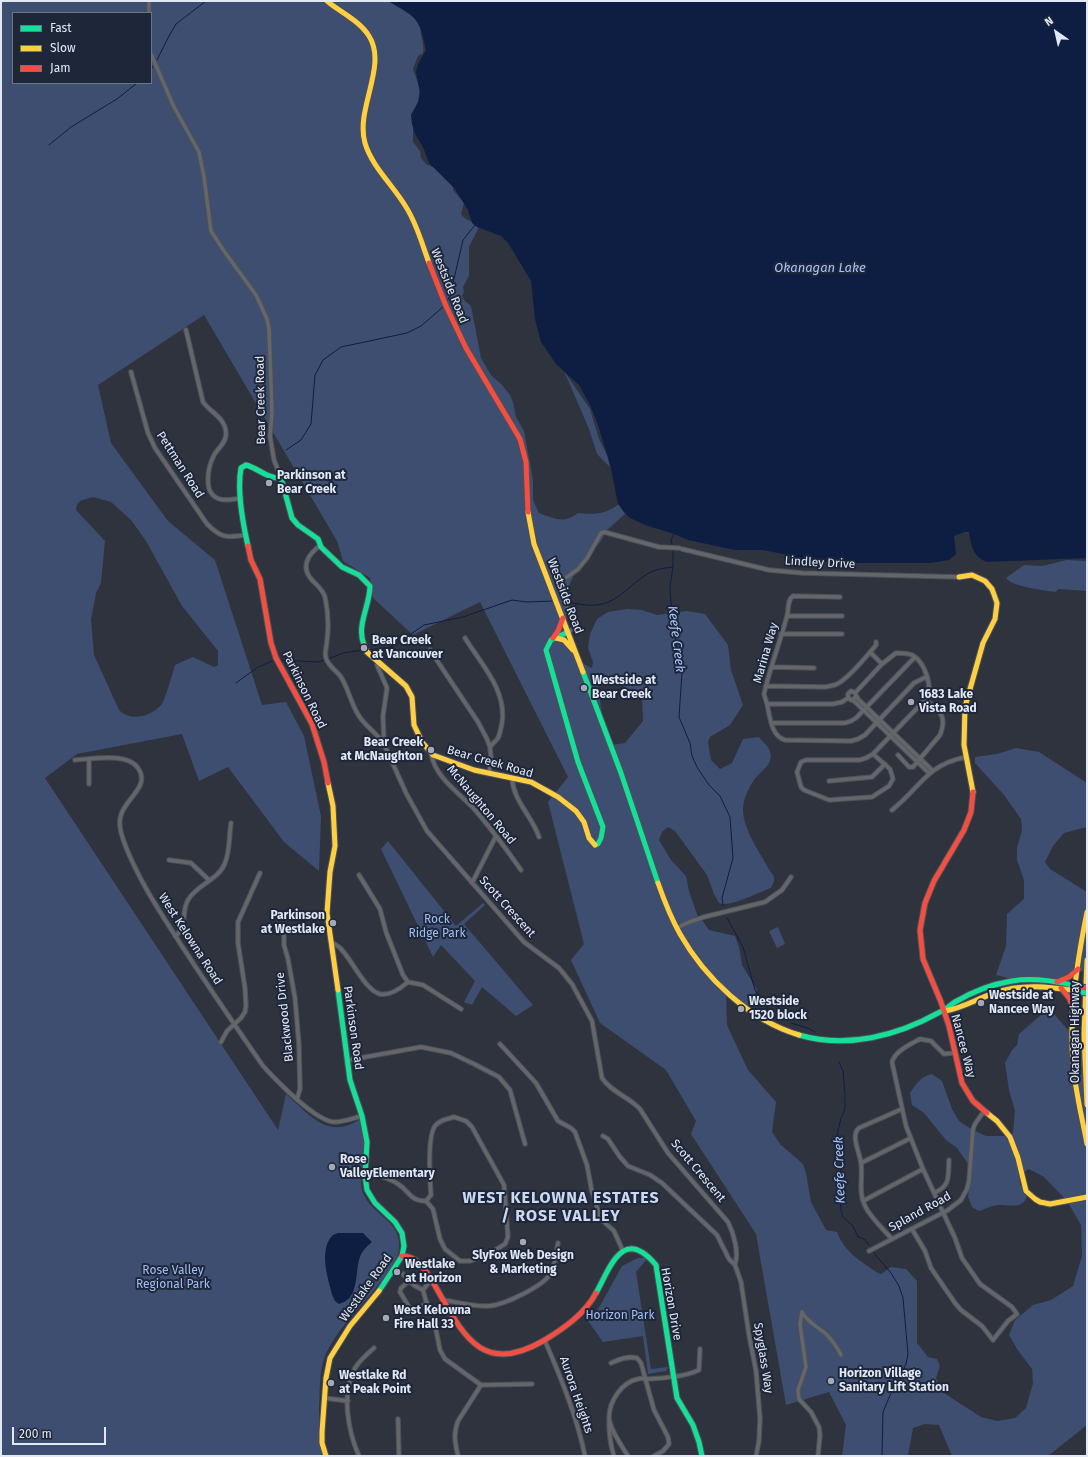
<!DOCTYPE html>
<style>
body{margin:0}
#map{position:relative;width:1088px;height:1457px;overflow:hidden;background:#2e333e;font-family:"Fira Sans",sans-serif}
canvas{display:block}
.frame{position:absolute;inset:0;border:2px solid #e2e9f6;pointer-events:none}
.legend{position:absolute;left:12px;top:12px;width:140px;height:72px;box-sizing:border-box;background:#1e273a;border:1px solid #6c7585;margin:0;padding:5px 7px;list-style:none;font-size:12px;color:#e2e9f6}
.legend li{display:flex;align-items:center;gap:8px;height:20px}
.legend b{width:20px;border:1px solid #6c7585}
.north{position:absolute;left:1036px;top:12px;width:40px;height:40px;-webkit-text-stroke:3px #1e273a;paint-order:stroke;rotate:326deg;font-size:11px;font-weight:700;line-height:16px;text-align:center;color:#e2e9f6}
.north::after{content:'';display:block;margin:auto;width:14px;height:18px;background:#e2e9f6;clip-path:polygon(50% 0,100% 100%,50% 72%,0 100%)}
.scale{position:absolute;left:12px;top:1427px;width:94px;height:18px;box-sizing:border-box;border:2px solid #e2e9f6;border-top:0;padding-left:5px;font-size:12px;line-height:14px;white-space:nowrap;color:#e2e9f6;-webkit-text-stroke:3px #1e273a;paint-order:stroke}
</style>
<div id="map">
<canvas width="1088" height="1457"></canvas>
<div class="frame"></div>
<ul class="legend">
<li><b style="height:5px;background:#16e098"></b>Fast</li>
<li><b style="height:5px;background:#ffcf43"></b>Slow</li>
<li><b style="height:5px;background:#f24e42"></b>Jam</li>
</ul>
<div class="north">N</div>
<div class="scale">200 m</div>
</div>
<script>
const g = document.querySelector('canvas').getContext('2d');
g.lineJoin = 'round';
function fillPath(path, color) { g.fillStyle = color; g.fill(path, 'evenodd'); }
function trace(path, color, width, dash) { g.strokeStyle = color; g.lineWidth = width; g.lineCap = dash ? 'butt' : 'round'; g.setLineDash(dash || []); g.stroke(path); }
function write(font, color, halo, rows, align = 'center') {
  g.font = font + ' "Fira Sans",sans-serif'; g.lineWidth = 4; g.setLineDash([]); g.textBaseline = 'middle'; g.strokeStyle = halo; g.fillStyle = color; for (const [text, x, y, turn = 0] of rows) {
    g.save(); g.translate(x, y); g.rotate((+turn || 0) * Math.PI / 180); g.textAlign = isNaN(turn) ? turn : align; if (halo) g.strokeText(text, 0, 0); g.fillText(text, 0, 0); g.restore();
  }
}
fillPath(new Path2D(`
 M1,1H395L412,9L421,25C419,35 425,43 423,53L418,56L413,69L420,89L418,102L413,114V142L420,151L421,158L426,164L435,168L453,185V190L464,203L461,214C466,221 473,222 481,223L469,247V276L463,287L464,292L462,296L465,301L471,306L481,358L491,375L502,385L510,395L513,402L516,417L524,431L533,480V500L539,513C556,519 563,524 578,513C595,515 606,514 619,504L625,514L607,530L601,541L575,573L568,588L565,627L568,641L584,664L592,668L593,662L588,648L590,634L597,619L608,612L627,609L642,610L657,615L687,611L705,614L728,645L731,670L743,705L730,725L710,737L708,742L711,760L720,769L732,763L743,739L759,737C762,741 767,745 769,749C776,764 761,770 754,780C749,787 743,800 743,809C743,830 760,852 770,871C776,877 775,880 771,888C759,892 730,908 719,903L714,894L707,875L675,831L668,827L662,832L659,840L671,860L686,876L689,891L699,920H702L709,930L735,936L739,947L742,965L757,990L747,1010L726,992L727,1025L748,1070L776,1102L772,1132L780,1144L803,1164L806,1173L811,1202L826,1230L837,1232C844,1252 862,1262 878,1273L881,1274L891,1267L906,1269L917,1281V1343L928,1357L937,1359L940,1366L936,1378L944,1393L981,1417L997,1421L1015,1418L1026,1408L1033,1383L1032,1369L1017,1349L1009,1335L1015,1320L1033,1305L1051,1300L1073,1286L1082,1256L1081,1225L1067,1201L1044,1177L1029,1169L1019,1175L1020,1184L1027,1196C1024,1209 1009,1205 999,1205C993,1205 985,1209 979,1211L972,1207L968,1197L970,1177L968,1164L957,1148L946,1140L924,1113L912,1105L910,1093C916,1084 921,1076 932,1074L942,1081L952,1109L959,1121L971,1129L986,1136H1005L1013,1133L1015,1111L1009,1090L1005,1063L1012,1050L1017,1045L1019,1034L1041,1015L1053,1013L1075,1038L1079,1039L1083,1036L1087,1013V1425L1048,1456H952L939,1425L925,1424L913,1428L908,1456H842L846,1425L829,1392L786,1405L756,1234L691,1134L696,1121L666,1070L600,1023L571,960L584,944L548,802L568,777L480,602L413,635L373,598L370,578L343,561L337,541L204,315L98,385L111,443L168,521L215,560L262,705L286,702L304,736L321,816L319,871L284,842L228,767L199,781L182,734L77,754L45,778L278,1130L286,1094C311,1116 328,1141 362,1118C363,1131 365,1145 365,1157C364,1170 358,1181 363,1193C373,1217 402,1220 399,1250C397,1263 381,1281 374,1290C357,1311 333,1334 324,1359C319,1374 320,1392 319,1408C319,1424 319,1440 323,1456H1ZM13,13H151V83H13ZM93,497L111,502L131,520L146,541L182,606L218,651V665L214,667L193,657L175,665C173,672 165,700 162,704C151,717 131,722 119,710L94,655L91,619L96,593L101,583L105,541L76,510C77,499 84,500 93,497ZM603,674L642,697L643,721L625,743L612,745L604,735L599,690L596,681L597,675Z
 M564,371L590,409L599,439L607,455L610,467L597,454L589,429Z
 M1067,560L1087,561V591L1059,589L1055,592C1044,590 1012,587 1006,578L1024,565L1042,566Z
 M1016,748L1039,752L1087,783V827L1064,833L1053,846L1045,862L1050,869L1087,892V968L1065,981L1040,986L996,975L1006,946L1007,914L1024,899V880L1017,860V848L1022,830L1021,819L1004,795L975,763V757L997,754Z
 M388,841L456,926L483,903L485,905L464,924L533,1005L516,1016L482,987L472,1005L464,1002L475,981L441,945L433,957L381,849Z
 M778,927L785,944L777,948L769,931Z
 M638,1258H648L636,1272L651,1369L668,1367L666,1371L648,1374L643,1336L603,1342L588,1321L600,1306L622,1266Z`), '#3d4e70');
fillPath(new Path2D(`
 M388,1H1087V558L987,562C973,557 971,545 969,532H965L954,536L956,554L949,560L930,563H838L807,560L788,555L763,550H735L688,540L674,534L645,525L630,518L624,512L618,504L610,464L597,422L590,405L579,385L556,364L541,342L535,319L531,281L508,243L501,236L477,227L472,223L468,210L455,189L429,163L423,147L415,134L412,124L411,115L418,102L420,93L416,72L418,64L426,50C419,17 417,18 388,1Z
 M338,1233H363L372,1242C366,1247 361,1252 359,1260C355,1275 359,1299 339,1304L335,1301L333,1297C328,1280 318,1249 333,1235Z`), '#0e1e43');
trace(new Path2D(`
 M156,62L169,36L176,24L206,1
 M151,69L154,65
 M49,145L71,127L117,99L137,83
 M447,301L450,296L463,240L475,225
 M286,450L301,440L311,424L315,375L323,360L341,347L407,333L421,326L443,307
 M672,545L671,540L674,534
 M673,550V567L670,586L672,621L682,673L679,717L690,743L692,756L697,767L709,785L720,796L730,817L733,858L722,898L723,905
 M568,602C579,604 590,607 602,604C619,601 634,581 649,573C656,569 665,568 673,567
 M368,650L392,647L424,625L463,617L512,600L527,602L553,601
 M328,659L343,653L363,650
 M280,660L318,662L325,660
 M236,683L258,667L275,660
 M727,918L743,947L755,990L768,1009L775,1016L782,1020
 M791,1023L810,1029L815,1032
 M839,1062L843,1071L845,1094V1109L841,1118L837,1135L836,1142L841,1157V1165L840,1195L841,1211L843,1217L853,1226L858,1237L864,1239L869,1245
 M873,1252L891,1273L899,1286L903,1298L908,1354L906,1364L891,1393L883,1412L882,1456`), '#0e1e43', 1);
const street = new Path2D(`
 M149,13V1
 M151,54L174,107L199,152L204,177L211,231L224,251L256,295L267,319L269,329L272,413L270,436L274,460L281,478
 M186,330L203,402C211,413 226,418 226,434C226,443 218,448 214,455C210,463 208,470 208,479C208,483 208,487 210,491C216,503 230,500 241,498
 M131,372L148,433L155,448L207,524C221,538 227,538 245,535
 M321,545C308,554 300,567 312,580C317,585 323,590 325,597C328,611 329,626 327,640C327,646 324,653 326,658C328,666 337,671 341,677C349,690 351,704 359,716C366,727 377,733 384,744L406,793L427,831L524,942L559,968L572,984L592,1021L602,1078C611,1092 629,1097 640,1109L668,1153L728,1222C734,1234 739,1252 735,1265
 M682,549L769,570L802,573L959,577
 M840,597L793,596C787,600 789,609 787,616C780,642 770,668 764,694L767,704H833L842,702L848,698
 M787,616H842
 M568,632L573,629L575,625L568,611L561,589V583L563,580L578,569L587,558L601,533L604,532L659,547L679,548
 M781,634H842
 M465,638C481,664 507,690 502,723C501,728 500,734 498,738C496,741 492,744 490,747
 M430,650L478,722L487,739L490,747L491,757L489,773
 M870,652L882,664
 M378,661L377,665L387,688L383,716L384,743
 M772,667L814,668
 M766,686L825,687C829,686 833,686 837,684C849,678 867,656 876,645V642
 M855,693L882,664L896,653C901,653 907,653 912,655C922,660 928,675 929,686C929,691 926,696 924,701L873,754L866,758L860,760H806L801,762L797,772L801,787L804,790L829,800L872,797L889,786L893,779L890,769L873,754
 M856,696L854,699L851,700L848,697V694L851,691L855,693L858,699L933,771
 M853,700L929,773
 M767,704C770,717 771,736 785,740L851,741L858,739L865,735L914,683L926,677
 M772,723H845L851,721L856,718L915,657
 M431,754C436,779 460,793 476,811C492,830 507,850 521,870
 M898,755L909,767H913L940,735C948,715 939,711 925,699
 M75,760C92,759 128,752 138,768C151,786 125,799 121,815C118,824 121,833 124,842C137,877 158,909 178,940C205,982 234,1024 263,1066C276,1080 316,1122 335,1122C344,1122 354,1118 362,1116
 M512,779C514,802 532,816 539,837
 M829,781L872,777L885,764
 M89,784V759
 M892,810C921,787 926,765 966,757
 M169,860L191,863L209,880
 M359,875L380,909L386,932L403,975L408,982L423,985L461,1009
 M472,883L496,836
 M677,928L687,923L704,917L765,902L782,890L791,877
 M284,934V945L288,959L295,998L299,1045L300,1089L297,1099
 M175,936C188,928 181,911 188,900C197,884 219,880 225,863C230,851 229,836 231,823
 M331,942C334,944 339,946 341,949C352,960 365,990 380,994C390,996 401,988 408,982
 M221,1042L227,1031L241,1018L245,1012L246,1006L245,988L238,943V922L260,873
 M500,1044L536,1083L558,1121L571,1128L575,1132L587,1165L592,1192L595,1199L599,1215L602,1220L614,1231L623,1251
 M349,1060L421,1047L451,1053L474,1064L499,1077L510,1090L525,1144
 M454,1117L466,1121L472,1127L504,1185L508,1237L505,1244L487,1255L470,1261H460L445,1249L440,1239L433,1209L426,1201L431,1195C430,1181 427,1137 435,1126C440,1120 447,1119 454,1117Z
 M603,1136L608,1139L620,1157L628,1166L650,1175L662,1183L717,1235L729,1259L735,1265L741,1282L749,1335L756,1371L760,1418L759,1441L756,1456
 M861,1163L911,1138
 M365,1172C376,1175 388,1177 398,1184C410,1191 409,1201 426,1201
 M934,1193C951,1186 948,1176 949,1160
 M863,1201L923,1169
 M912,1229L925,1251L931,1268L955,1303L961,1310L982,1326L993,1340L1008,1321L1017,1314L1012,1307L980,1284L962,1258L955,1238L923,1169L906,1126L892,1062C895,1051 911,1044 920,1039L931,1041L944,1054L954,1053
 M892,1239C883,1229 871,1218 865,1206C858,1193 863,1177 861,1163C860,1153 850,1135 859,1128L902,1109
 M869,1251L948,1210L961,1200L967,1189L969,1181L973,1129L975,1124L984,1111
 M403,1274L409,1281L401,1288L400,1292L412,1312L427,1303
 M431,1280L423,1290L426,1301L433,1315L440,1350L445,1359L481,1385L532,1384
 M409,1281L415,1286L423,1290
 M443,1300C458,1302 474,1307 489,1306C504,1305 544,1286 551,1273C556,1264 556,1252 558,1243
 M545,1341C561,1378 577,1417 585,1456
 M611,1363C620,1359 628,1356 637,1358L641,1363L654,1410L668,1437L669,1444L663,1451L654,1456
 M324,1398L348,1401
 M398,1419L399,1456
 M609,1421C609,1434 610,1444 614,1456
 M359,1456C348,1431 341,1394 355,1368C360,1360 367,1354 374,1348
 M458,1456C455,1442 453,1435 458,1421L481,1385
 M628,1456C622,1447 610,1428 609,1418C609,1401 622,1382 638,1379C641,1378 645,1379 647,1379C664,1378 684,1377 699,1370L700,1349
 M818,1456L820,1435L819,1427L811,1412L799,1399L798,1390L806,1367L800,1324L802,1312C807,1322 818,1327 826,1334C832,1340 837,1347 841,1355`);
const fast = new Path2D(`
 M248,546C243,524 237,490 241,468L246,465C260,469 265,478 281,478L292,518L298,525L318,539L321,547L342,567L359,575L370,586C370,606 356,625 364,645
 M568,632L551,640L546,650L578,762L603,827L601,838L598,844L595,845
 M583,672L621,773L658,883
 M338,990L350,1080L362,1116L367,1142L365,1176L367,1190L375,1203L395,1222L402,1233L404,1246L402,1256L379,1291
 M799,1035C847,1049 897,1036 940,1012C946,1010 950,1005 955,1002C972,992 993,984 1012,981C1035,977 1060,982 1082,987
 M596,1293C611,1266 623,1226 656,1265L677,1398L693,1425L699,1442L702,1456`);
const slow = new Path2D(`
 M327,1C340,12 360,21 369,36C388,66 355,109 365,143C372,167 393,185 406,207C417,224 422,244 429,263
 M528,512L534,544L583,672
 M959,577L972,575L985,581L992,589L997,603L995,619L983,643L965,707L964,745L973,792
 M556,638L564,640L573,650
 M364,645L367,652L406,686L412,697L414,725L422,742L433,755L474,770L531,782L558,797L576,811L584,822L589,838L595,845
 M328,783L333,806L335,846L330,872L327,913L338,990
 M658,883C664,900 671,918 680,934C705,978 749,1020 799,1035
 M1087,912C1077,962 1069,1012 1073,1063C1075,1090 1082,1117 1087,1144
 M1087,960L1084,1035L1087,1105
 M945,1011C963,1008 978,998 995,993C1022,983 1050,987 1078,991
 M987,1113L997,1121L1010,1137L1018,1158L1026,1191L1035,1199L1040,1202L1050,1204L1087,1197
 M326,1456L322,1443V1432L326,1378L330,1358L350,1326L379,1291`);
const jam = new Path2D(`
 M429,263L446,306L466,348L520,439L526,462L528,512
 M248,546L251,560L260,579L271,643L276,658L312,724L324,762L328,783
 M553,638L558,631L563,618
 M973,792L971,812L964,830L934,881L925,903L920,930L923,959L941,1002L949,1026L962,1083L973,1101L987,1113
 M1057,982L1069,977L1078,969
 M1061,988L1070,999L1072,1006
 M402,1256C417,1256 424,1268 431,1279C460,1327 477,1379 543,1341C563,1329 585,1314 596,1293`);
trace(street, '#4c515a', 5.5);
trace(fast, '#4c515a', 7);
trace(slow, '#4c515a', 7);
trace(jam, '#4c515a', 7);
trace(street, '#64666a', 3.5);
trace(fast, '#16e098', 5);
trace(slow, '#ffcf43', 5);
trace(jam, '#f24e42', 5);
const fastBridge = new Path2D(`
 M1080,992L1087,993`);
const jamBridge = new Path2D(`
 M1082,987L1087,988`);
trace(fastBridge, '#4c515a', 7, []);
trace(jamBridge, '#4c515a', 7, []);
trace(fastBridge, '#16e098', 5);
trace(jamBridge, '#f24e42', 5);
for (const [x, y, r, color] of [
 [269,483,4,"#a3a9b6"],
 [364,648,4,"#a3a9b6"],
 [584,688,4,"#a3a9b6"],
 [911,702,4,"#a3a9b6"],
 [431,750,4,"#a3a9b6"],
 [333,923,4,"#a3a9b6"],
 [981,1003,4,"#a3a9b6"],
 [741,1009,4,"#a3a9b6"],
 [332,1167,4,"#a3a9b6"],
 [523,1242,4,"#a3a9b6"],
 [397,1272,4,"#a3a9b6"],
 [386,1318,4,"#a3a9b6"],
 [831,1381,4,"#a3a9b6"],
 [331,1383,4,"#a3a9b6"]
]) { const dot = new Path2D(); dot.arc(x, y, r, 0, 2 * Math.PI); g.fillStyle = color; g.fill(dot); trace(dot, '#1e273a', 1.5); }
write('12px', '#e2e9f6', '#1e273a', [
 ["Westside Road",449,286,68],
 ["Bear Creek Road",261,400,-91],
 ["Pettman Road",180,465,57],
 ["Lindley Drive",820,563,3],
 ["Westside Road",565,596,69],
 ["Marina Way",766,653,-74],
 ["Parkinson Road",304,690,64],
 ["Bear Creek Road",490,762,16],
 ["McNaughton Road",481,805,50],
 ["Scott Crescent",507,907,48],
 ["West Kelowna Road",190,939,57],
 ["Blackwood Drive",285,1017,-96],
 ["Parkinson Road",353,1028,82],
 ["Okanagan Highway",1076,1032,-90],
 ["Nancee Way",963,1046,75],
 ["Scott Crescent",698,1171,50],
 ["Spland Road",920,1212,-29],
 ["Westlake Road",366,1288,-54],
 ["Horizon Drive",671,1304,80],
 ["Spyglass Way",763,1358,81],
 ["Aurora Heights",576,1395,71]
]);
write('bold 12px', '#e2e9f6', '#1e273a', [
 ["Parkinson at",277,476],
 ["Bear Creek",277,490],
 ["Bear Creek",372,641],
 ["at Vancouver",372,655],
 ["Westside at",592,681],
 ["Bear Creek",592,695],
 ["1683 Lake",919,695],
 ["Vista Road",919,709],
 ["Bear Creek",423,743,"right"],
 ["at McNaughton",423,757,"right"],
 ["Parkinson",325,916,"right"],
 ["at Westlake",325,930,"right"],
 ["Westside at",989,996],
 ["Nancee Way",989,1010],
 ["Westside",749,1002],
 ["1520 block",749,1016],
 ["Rose",340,1160],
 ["ValleyElementary",340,1174],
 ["SlyFox Web Design",523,1256,"center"],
 ["& Marketing",523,1270,"center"],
 ["Westlake",405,1265],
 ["at Horizon",405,1279],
 ["West Kelowna",394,1311],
 ["Fire Hall 33",394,1325],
 ["Horizon Village",839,1374],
 ["Sanitary Lift Station",839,1388],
 ["Westlake Rd",339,1376],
 ["at Peak Point",339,1390]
], 'left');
write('12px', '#a1bef6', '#1e273a', [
 ["Rock",437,920],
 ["Ridge Park",437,934],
 ["Rose Valley",173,1271],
 ["Regional Park",173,1285],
 ["Horizon Park",620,1316]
]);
write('italic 13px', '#a7c4fc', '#1e273a', [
 ["Okanagan Lake",820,268],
 ["Keefe Creek",676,639,83],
 ["Keefe Creek",840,1170,-92]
]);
g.letterSpacing = '1px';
write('bold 16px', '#ccd9f3', '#1e273a', [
 ["WEST KELOWNA ESTATES",561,1199],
 ["/ ROSE VALLEY",561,1217]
]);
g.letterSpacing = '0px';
</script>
